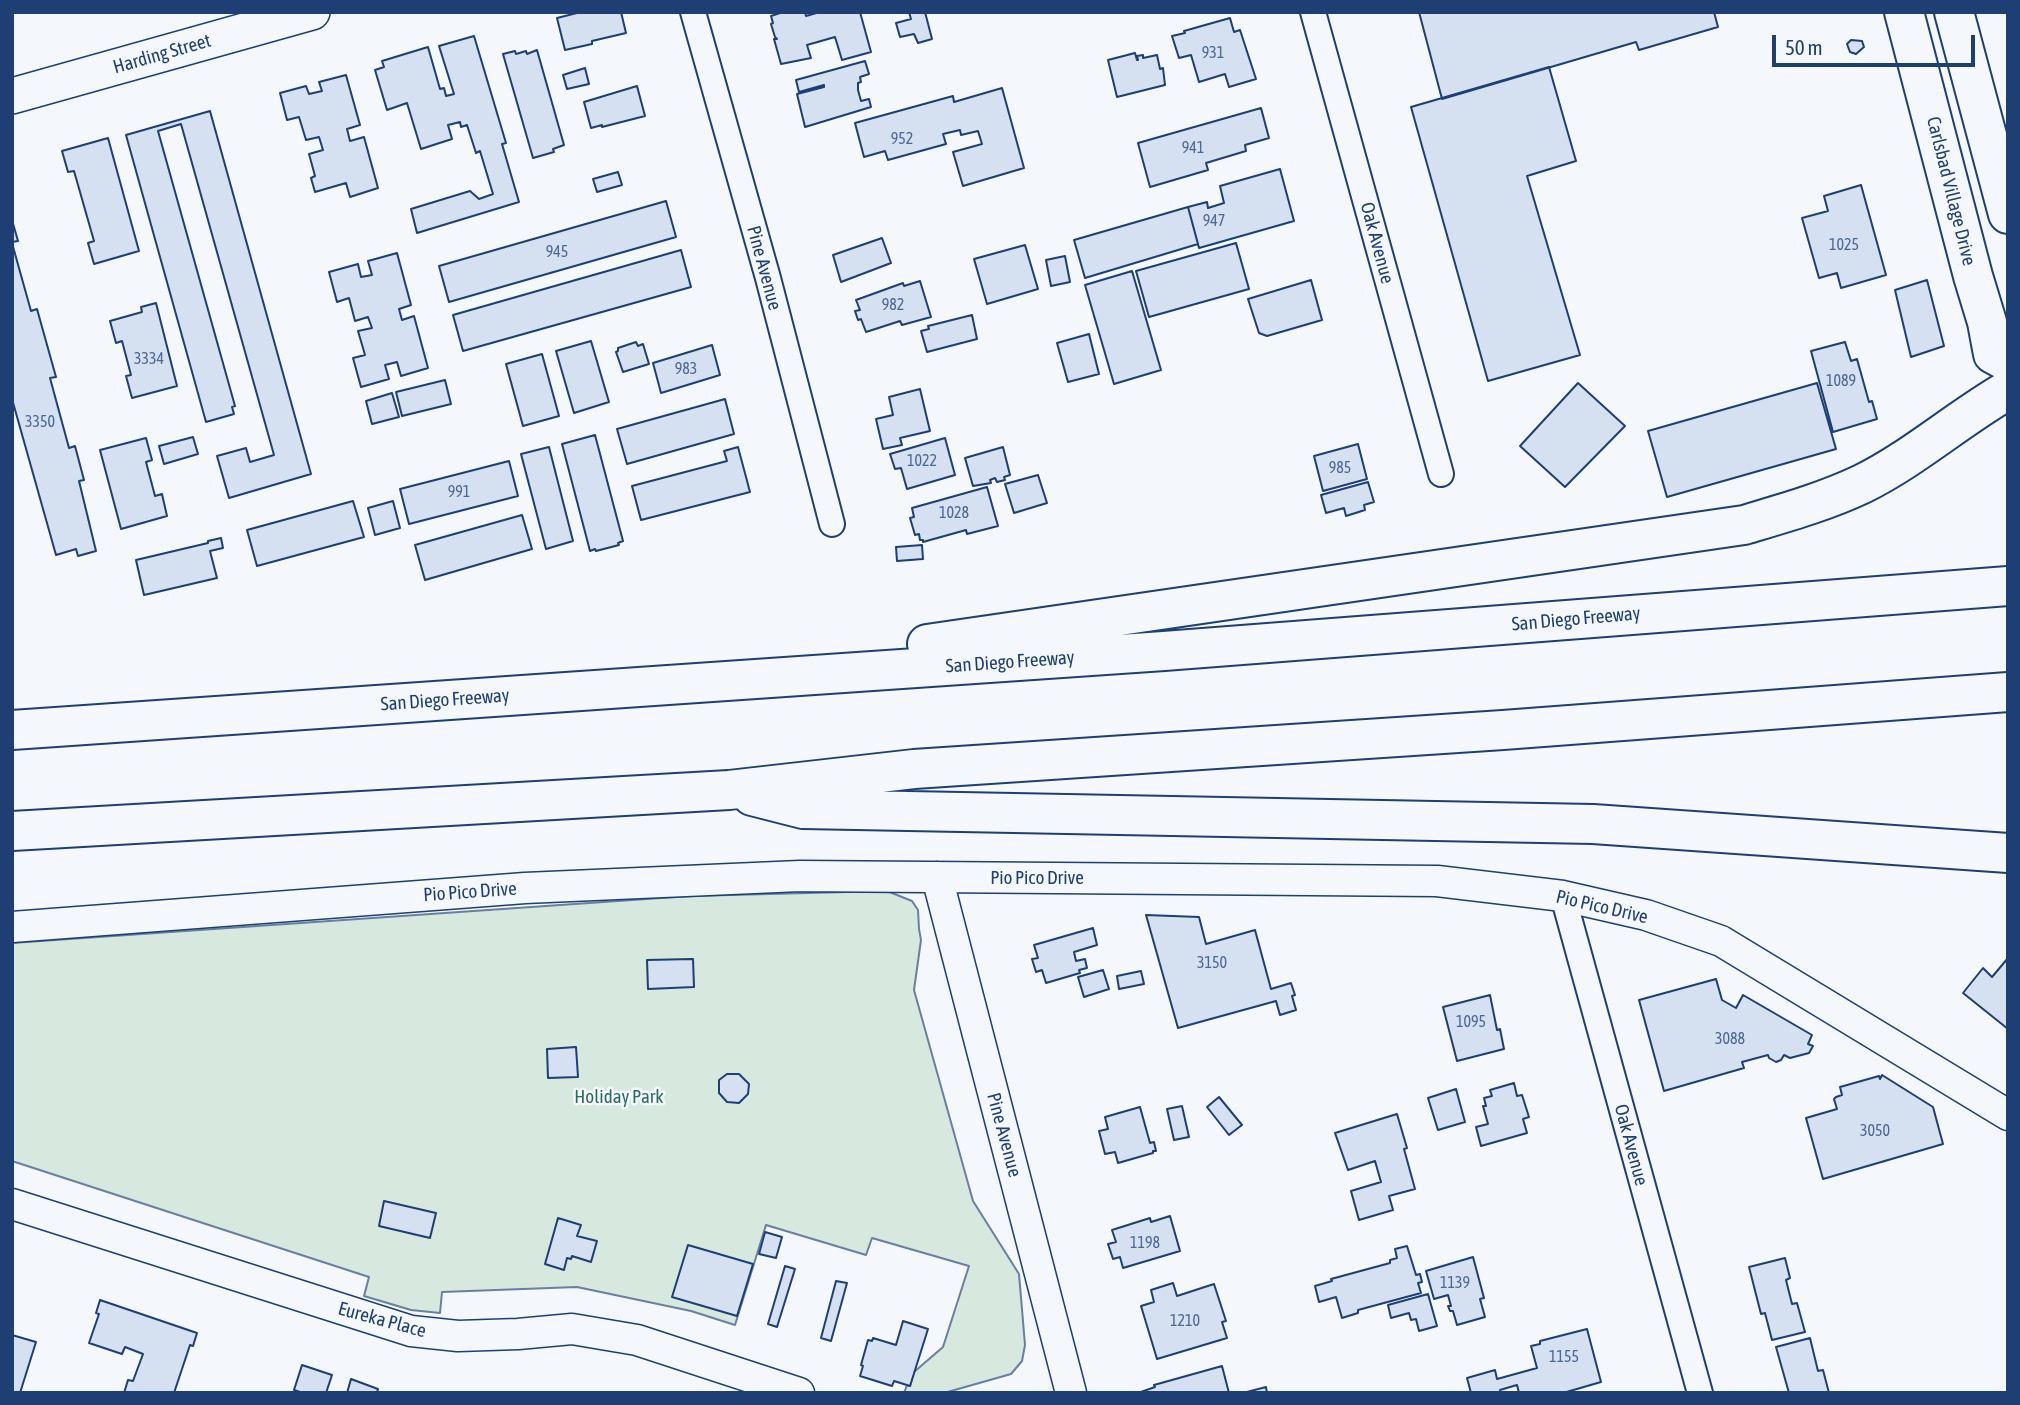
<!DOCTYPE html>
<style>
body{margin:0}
#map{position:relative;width:2020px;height:1405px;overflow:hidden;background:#f4f7fb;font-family:"Asap Condensed",sans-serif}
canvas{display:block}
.frame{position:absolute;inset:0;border:14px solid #1d3f73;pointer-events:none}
.scale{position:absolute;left:1772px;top:35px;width:203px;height:32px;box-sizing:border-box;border:4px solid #1d3f73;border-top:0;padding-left:9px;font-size:21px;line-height:24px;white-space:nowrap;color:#1d3f73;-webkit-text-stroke:5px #f4f7fb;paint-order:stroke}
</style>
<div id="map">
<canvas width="2020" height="1405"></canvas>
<div class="frame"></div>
<div class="scale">50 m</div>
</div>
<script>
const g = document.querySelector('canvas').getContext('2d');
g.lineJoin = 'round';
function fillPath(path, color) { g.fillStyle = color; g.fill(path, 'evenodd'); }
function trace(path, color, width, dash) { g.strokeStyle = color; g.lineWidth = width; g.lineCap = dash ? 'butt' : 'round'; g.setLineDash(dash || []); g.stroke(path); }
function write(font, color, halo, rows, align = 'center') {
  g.font = font + ' "Asap Condensed",sans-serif'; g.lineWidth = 5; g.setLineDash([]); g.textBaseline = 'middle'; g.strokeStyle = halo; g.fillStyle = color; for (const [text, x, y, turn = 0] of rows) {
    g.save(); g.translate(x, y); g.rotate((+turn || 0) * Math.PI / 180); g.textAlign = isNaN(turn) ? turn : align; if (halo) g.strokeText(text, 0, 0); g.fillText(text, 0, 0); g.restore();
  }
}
const green = new Path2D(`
 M887,891L912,901L918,910L919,929L921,940L914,990L973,1201L1019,1274L1025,1345L1022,1361L1011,1374L944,1393H904L907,1385L910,1386L914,1372L943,1347L969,1266L872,1238L866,1255L766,1225L735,1325L691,1311L577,1287L442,1292L440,1313L411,1310L364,1296L369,1277L12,1161V943L690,896Z`);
fillPath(green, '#d7e8df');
trace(green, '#687fa3', 2);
const building = new Path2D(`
 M581,12H621L626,33L592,41V44L565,50L557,18Z
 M783,12H805L806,16L820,12H860L871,52L842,60L835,37L807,45L811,58L781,64L774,39H777L775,37L771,24L773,23L771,16Z
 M909,12H925L932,39L918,43L914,34L900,37L896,23L911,19Z
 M1419,12H1714L1718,27L1639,50L1636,42L1442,99Z
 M1230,18L1234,32L1240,30L1256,79L1229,87L1225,74L1199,82L1191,55L1179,58L1172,36L1185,33L1184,31Z
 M474,36L506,143L502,144L519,202L417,233L411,209L470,191L479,199L493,194L480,151L476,153L467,125L461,127L460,122L448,125L452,139L421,149L407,103L387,110L375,70L384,67L382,61L428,47L440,89L444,88L446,96L454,94L439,46Z
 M1851,40L1862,41L1864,47L1856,54L1850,52L1847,44Z
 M537,50L564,145L553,149L554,152L533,158L503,54L515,51L516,54L526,51L527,54Z
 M1135,53L1137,60H1138L1137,56L1143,55V58L1157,55L1160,69L1163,68L1165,85L1117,97L1108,60Z
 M865,61L869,74L860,77L861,82L858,83V90L861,101L869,99L871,107L805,127L797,94L824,87V85L799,92L796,80Z
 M1549,67L1576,161L1527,176L1580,355L1488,381L1411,107Z
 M585,68L589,84L567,89L563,75Z
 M346,75L360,125L347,129L350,141L364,137L378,188L350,197L346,183L315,192L311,178L315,176L309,154L323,150L319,137L306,140L299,117L287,120L280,93L306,86L309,94L322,91L319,82Z
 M637,86L645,116L602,127V125L591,128L584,102Z
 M1002,88L1024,168L963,186L953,152L982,144L978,131L961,135L960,130L943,134L946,144L888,160L885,151L864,157L855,123L953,96L954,102Z
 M1261,108L1269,138L1245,145L1246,151L1206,163L1208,170L1150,187L1138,143Z
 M210,111L311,474L229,498L217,456L246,448L250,462L274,455L181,124L158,131L235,406L232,407L234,414L206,422L126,135Z
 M108,138L139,251L94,264L88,243L94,241L74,171L68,172L62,151Z
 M1280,169L1294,221L1199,248L1188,207L1207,202L1208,208L1224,203L1220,186Z
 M618,172L622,185L597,192L593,179Z
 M1861,185L1886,275L1841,288L1837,273L1819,278L1802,218L1828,211L1824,196Z
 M666,201L676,237L449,302L439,266Z
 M1188,207L1198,244L1085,278L1074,240Z
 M12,220L18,241L12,242Z
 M882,238L891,263L841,282L833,255Z
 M12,243L31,311L37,309L56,377L50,378L69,448L75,446L84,480L79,481L96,551L78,556L76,549L56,555L12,399Z
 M1236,243L1249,289L1149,317L1136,271Z
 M1025,245L1038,289L987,304L974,259Z
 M681,250L691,287L463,351L453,315Z
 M397,253L411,305L399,309L402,320L414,316L428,368L401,376L397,362L385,365L389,379L361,387L353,358L365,355L358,331L372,328L368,317L355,321L349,298L337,302L329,272L358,264L361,277L372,275L368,261Z
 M1065,256L1070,282L1051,286L1046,260Z
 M1132,271L1161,370L1114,384L1085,285Z
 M1311,280L1322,320L1267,336L1259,333L1248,299Z
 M1927,280L1944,346L1911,357L1895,290Z
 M920,281L931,317L902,325L900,321L866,332L861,319L858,320L855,311L860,310L856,300L903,283L904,286Z
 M156,303L177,386L132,398L126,376L131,375L122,341L116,343L110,321L142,312L141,307Z
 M972,315L977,339L927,352L921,331L929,329L928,326Z
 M1089,334L1099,374L1068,382L1057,343Z
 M591,341L609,402L574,413L556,351Z
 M636,342L638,346L643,344L649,364L623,372L616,352L618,351V348Z
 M1845,342L1851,361L1857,359L1869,402L1872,401L1877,419L1833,432L1811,351Z
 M712,345L720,375L661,393L653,363Z
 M542,354L559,416L523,426L506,364Z
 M445,380L451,404L402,416L396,392Z
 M1578,383L1625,426L1565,487L1520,446Z
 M1817,383L1836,449L1667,497L1648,431Z
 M920,389L930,431L900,438L902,445L883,449L876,419L893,415L889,397Z
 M392,393L399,417L372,424L366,401Z
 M725,399L734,434L627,464L617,429Z
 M595,435L623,541L618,543L619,545L596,551L595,549L590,551L562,444Z
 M193,437L198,454L164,464L159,446Z
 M146,438L152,460L146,462L155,496L162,494L167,516L121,529L100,450Z
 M945,438L955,475L907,489L901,468L895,469L890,454Z
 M1358,444L1367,479L1323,491L1314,456Z
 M549,447L573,541L546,549L521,454Z
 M738,447L750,492L641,520L632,486L727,461L724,451Z
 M1003,447L1010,475L1004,477L1005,480L997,482L995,478L990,480L991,483L973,486L965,458Z
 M509,461L518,496L409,524L400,489Z
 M1038,475L1047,503L1014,513L1005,484Z
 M1368,482L1374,502L1364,505L1365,510L1346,516L1344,508L1326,513L1321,495Z
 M987,487L998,526L967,534L966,530L923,542V540H920L919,534L915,535L910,518L914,517L912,508Z
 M353,501L364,537L257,566L247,530Z
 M393,501L400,528L375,535L368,508Z
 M522,515L532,549L425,580L415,545Z
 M221,538L223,548L210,551L217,578L144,595L136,560L208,543V541Z
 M922,545L923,559L897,561L896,547Z
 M1146,915L1199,917L1206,944L1255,930L1271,989L1291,983L1295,995L1292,996L1296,1010L1280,1015L1276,1001L1178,1028Z
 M1093,928L1097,945L1074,952L1076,961L1085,959L1087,968L1079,970L1080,973L1046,983L1042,970L1036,972L1032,959L1038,958L1034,945Z
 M2008,958V1029L1963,993L1983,968L1992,977Z
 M693,959L694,987L648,989L647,960Z
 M1103,970L1109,989L1084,997L1078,977Z
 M1141,971L1144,984L1119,989L1117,976Z
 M1716,979L1722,1000L1736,1008L1743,995L1812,1035L1808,1044L1813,1046L1809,1053L1790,1058L1784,1055L1781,1060L1776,1062L1769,1058L1768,1055L1742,1062L1744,1068L1664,1091L1639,1000Z
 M1490,995L1497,1030L1500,1029L1504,1049L1457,1061L1443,1007Z
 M576,1047L578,1077L548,1078L547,1049Z
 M727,1074H739L749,1084L748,1094L739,1103L727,1102L719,1093V1080Z
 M1882,1075L1933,1107L1943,1144L1823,1179L1806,1118L1837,1109L1834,1099L1836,1097L1842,1095L1840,1087L1879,1076L1880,1079Z
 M1514,1083L1517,1096L1522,1095L1529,1117L1523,1119L1527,1133L1481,1146L1476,1127L1488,1124L1483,1106H1486L1484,1098L1492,1096L1490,1090Z
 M1456,1089L1465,1122L1438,1130L1428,1098Z
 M1219,1097L1242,1125L1229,1135L1207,1107Z
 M1182,1106L1189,1137L1174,1140L1167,1109Z
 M1140,1107L1150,1143L1154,1142L1156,1151H1153V1153L1118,1163L1115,1152L1105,1154L1099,1131L1108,1129L1105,1117Z
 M1397,1114L1407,1148L1404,1149L1415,1189L1389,1196L1393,1210L1359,1220L1351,1191L1381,1182L1375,1161L1348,1170L1335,1133Z
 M384,1201L436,1213L430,1238L379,1226Z
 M1170,1216L1180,1251L1123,1268L1120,1257L1113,1259L1108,1244L1116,1242L1112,1230L1150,1218L1151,1222Z
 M558,1218L581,1225L577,1236L597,1241L591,1262L572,1256L571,1259L567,1258L564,1270L545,1264Z
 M765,1232L782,1237L776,1258L759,1254Z
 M688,1245L753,1264L737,1316L672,1297Z
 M1407,1246L1416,1275L1420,1274L1422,1282L1418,1283L1421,1293L1358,1310V1313L1342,1318L1336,1297L1319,1302L1315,1286L1332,1281L1331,1279L1390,1263V1260L1397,1258L1395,1249Z
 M1473,1257L1484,1298L1480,1299L1485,1317L1457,1325L1453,1311H1450L1448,1306H1451L1448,1295L1434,1299L1426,1271Z
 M1785,1258L1790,1278L1786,1280L1792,1304L1797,1303L1805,1332L1772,1340L1765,1313L1761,1314L1749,1267Z
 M785,1266L795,1269L777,1327L768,1324Z
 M836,1281L847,1283L831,1341L821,1338Z
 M1173,1283L1177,1296L1214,1284L1226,1321L1222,1322L1227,1338L1157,1359L1141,1306L1154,1302L1151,1290Z
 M1428,1294L1437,1326L1419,1331L1416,1319L1411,1320L1409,1313L1391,1318L1388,1305Z
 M100,1300L197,1333L193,1346L190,1345L174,1393H124L128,1380L133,1381L143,1354L125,1347L122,1354L89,1343L99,1314L96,1313Z
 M903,1321L928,1329L910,1386L894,1381L892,1386L860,1376L863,1366L861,1365L868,1340L872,1341L873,1338L896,1345Z
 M1587,1329L1601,1382L1563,1393H1519L1517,1385L1500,1390L1501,1393H1471L1467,1378L1495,1370L1497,1379L1537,1368L1531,1346L1540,1344V1341Z
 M12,1335L36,1342L20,1393H12Z
 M1810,1338L1818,1371L1823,1370L1829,1393H1789L1776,1347Z
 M302,1365L332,1375L326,1393H303L294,1390Z
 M1222,1366L1229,1393H1138L1155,1387L1154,1385Z
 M351,1379L378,1389L377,1393H347Z
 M1266,1387L1267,1393H1243Z`);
fillPath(building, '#d5e0f0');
trace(building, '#1d3f73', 2);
const minor = new Path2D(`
 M693,12L768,278L832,524
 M1313,12L1441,474
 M1563,896L1700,1393`);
const tertiary = new Path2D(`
 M937,877L1071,1393
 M12,927L525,888L800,876L1437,881L1563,896L1646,915L1721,941L2008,1115
 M12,1204L411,1331L458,1336L518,1334L572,1329L637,1340L799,1393`);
const secondary = new Path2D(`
 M12,96L312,12`);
const primary = new Path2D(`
 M1904,12L1973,276L1987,322L1993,354L2008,362
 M1954,12L2008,214`);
const motorway = new Path2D(`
 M927,644L1744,525C1784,513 1824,502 1862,484C1913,459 1959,418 2008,390
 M12,730L1164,651L2008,586
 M752,796L803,809L1593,824L2008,853
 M12,831L729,790L914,769L1503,730L2008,692`);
trace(minor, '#1d3f73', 28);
trace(tertiary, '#1d3f73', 33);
trace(secondary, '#1d3f73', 38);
trace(primary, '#1d3f73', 42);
trace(motorway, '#1d3f73', 42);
trace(minor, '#f4f7fb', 24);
trace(tertiary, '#f4f7fb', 30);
trace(secondary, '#f4f7fb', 35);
trace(primary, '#f4f7fb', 38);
trace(motorway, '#f4f7fb', 38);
write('16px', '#4b6792', null, [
 ["931",1213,53],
 ["952",902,139],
 ["941",1193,148],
 ["947",1214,221],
 ["1025",1844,245],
 ["945",557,252],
 ["982",893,305],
 ["3334",149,359],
 ["983",686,369],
 ["1089",1841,381],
 ["3350",40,422],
 ["1022",922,461],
 ["985",1340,468],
 ["991",459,492],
 ["1028",954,513],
 ["3150",1212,963],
 ["1095",1471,1022],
 ["3088",1730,1039],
 ["3050",1875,1131],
 ["1198",1145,1243],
 ["1139",1455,1283],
 ["1210",1185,1321],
 ["1155",1564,1357]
]);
write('19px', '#1d3f73', '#f4f7fb', [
 ["Harding Street",162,54,-16],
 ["Carlsbad Village Drive",1951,191,76],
 ["Oak Avenue",1377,243,75],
 ["Pine Avenue",764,268,75],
 ["San Diego Freeway",1576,619,-5],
 ["San Diego Freeway",1010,662,-4],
 ["San Diego Freeway",445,700,-4],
 ["Pio Pico Drive",1037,878],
 ["Pio Pico Drive",470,892,-4],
 ["Pio Pico Drive",1602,907,13],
 ["Pine Avenue",1004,1135,75],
 ["Oak Avenue",1631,1145,75],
 ["Eureka Place",382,1320,15]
]);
write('19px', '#2c6c60', '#f4f7fb', [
 ["Holiday Park",619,1097]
]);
</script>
